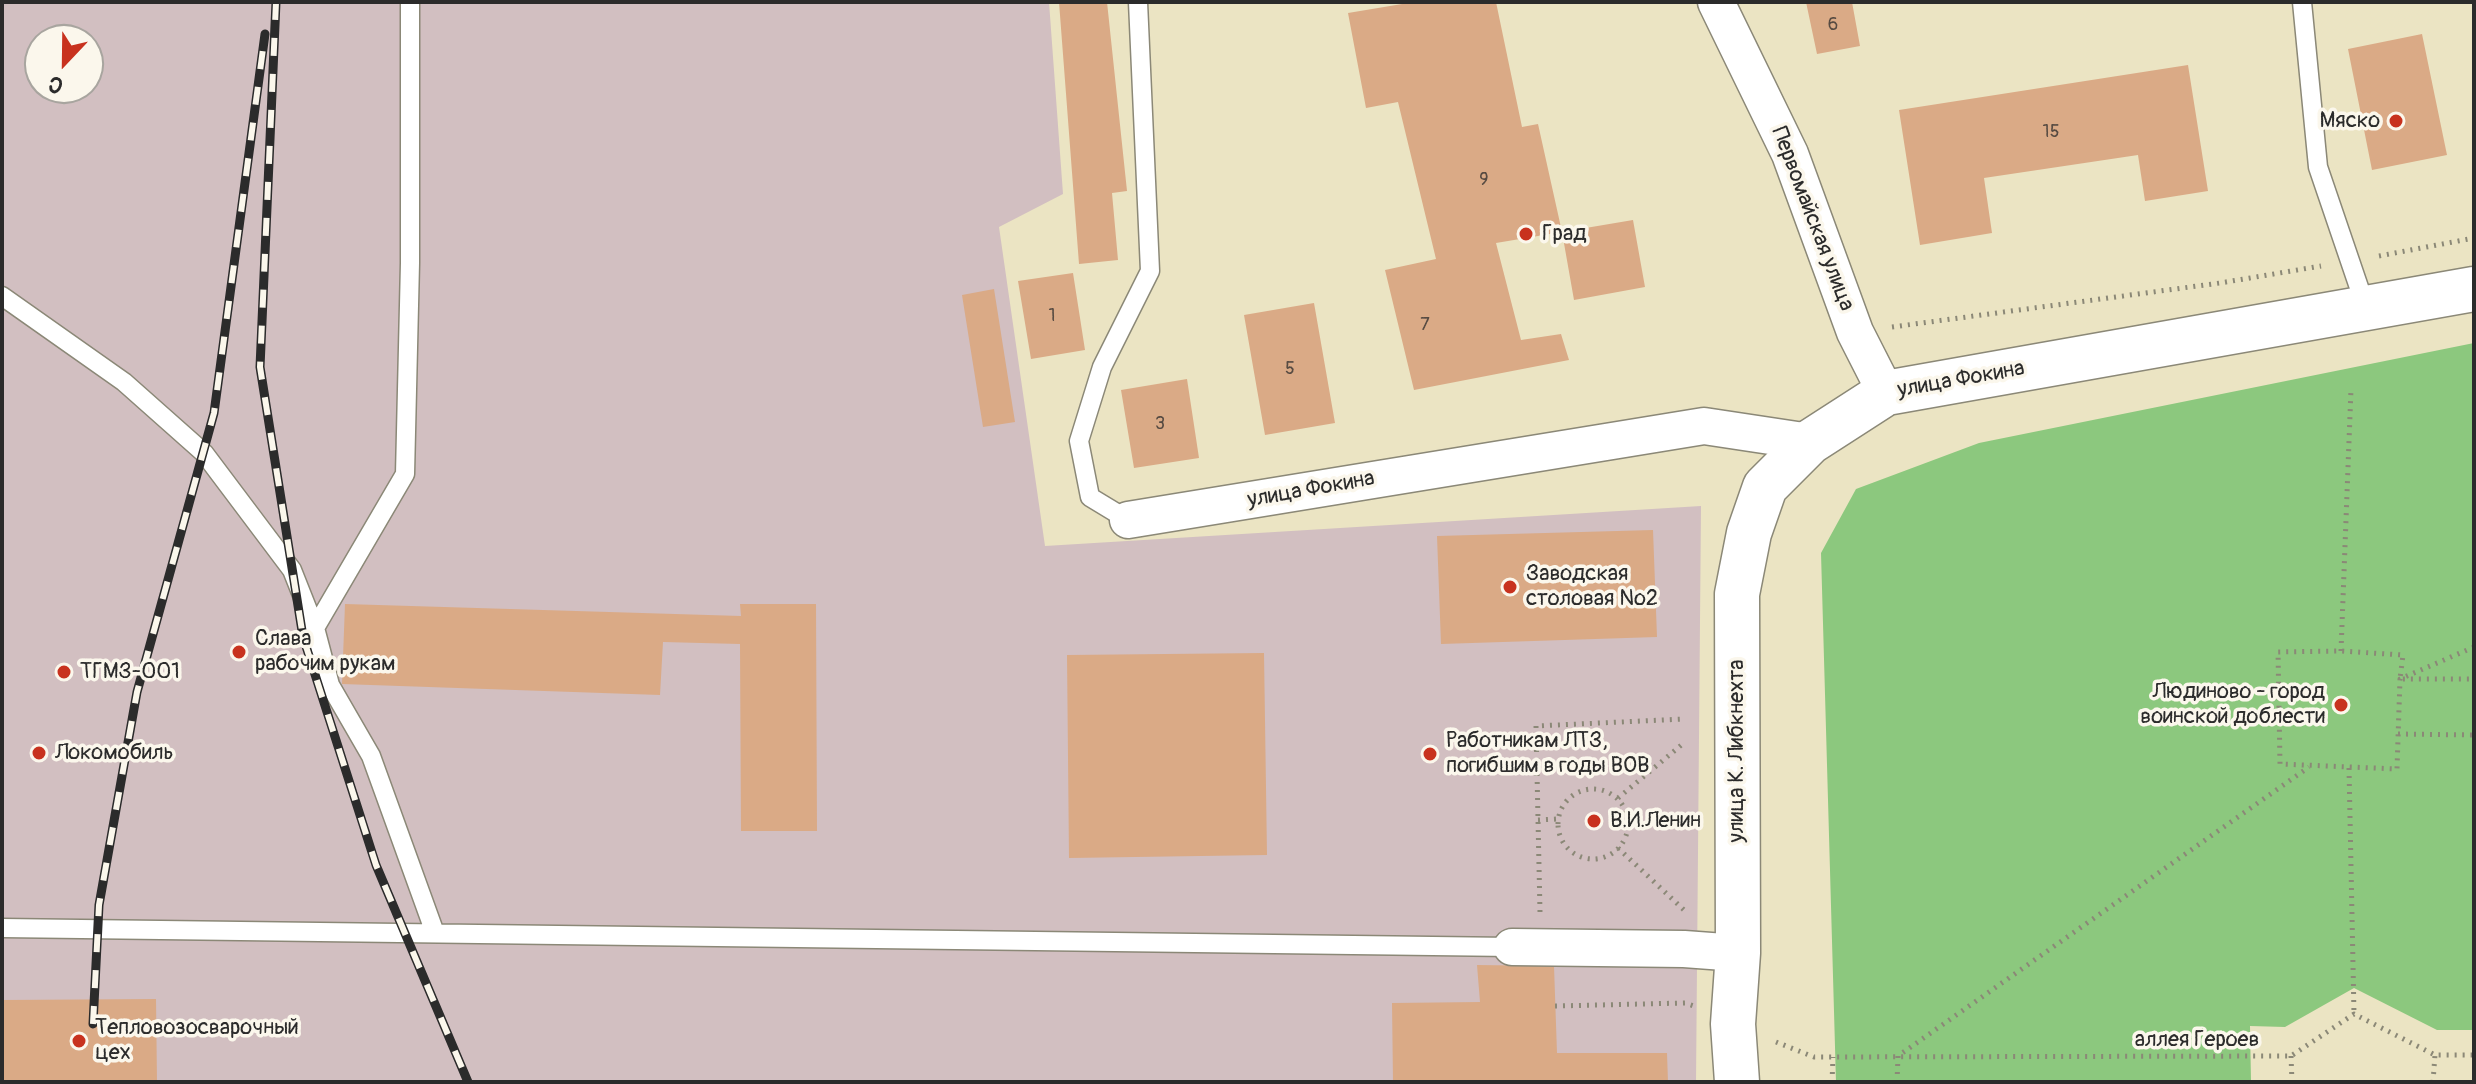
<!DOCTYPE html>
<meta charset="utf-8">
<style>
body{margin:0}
#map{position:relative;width:2476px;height:1084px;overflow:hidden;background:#ebe4c3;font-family:Pangolin,sans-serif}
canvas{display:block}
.frame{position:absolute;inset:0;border:4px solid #2b2b2b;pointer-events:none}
.north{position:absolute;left:24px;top:24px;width:80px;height:80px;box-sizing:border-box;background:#fbf7ec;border:2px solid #a8a59f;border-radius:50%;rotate:202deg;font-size:22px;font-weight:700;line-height:32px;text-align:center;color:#2b2b2b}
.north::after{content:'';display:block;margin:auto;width:28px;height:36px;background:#c8321e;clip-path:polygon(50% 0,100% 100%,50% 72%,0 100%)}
</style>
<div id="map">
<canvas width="2476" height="1084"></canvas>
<div class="frame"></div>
<div class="north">С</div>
</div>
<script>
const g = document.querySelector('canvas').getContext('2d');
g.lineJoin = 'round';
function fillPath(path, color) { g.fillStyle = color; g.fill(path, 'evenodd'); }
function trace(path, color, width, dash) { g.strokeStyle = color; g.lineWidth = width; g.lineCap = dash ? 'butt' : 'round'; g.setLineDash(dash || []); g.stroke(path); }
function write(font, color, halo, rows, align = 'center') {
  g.font = font + ' Pangolin,sans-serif'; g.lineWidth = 7; g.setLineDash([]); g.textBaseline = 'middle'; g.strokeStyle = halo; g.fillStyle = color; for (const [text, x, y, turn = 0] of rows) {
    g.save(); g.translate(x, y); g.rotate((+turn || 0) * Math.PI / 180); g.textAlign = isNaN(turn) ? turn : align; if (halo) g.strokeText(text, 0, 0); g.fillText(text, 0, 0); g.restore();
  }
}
fillPath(new Path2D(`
 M2,2H1049L1063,194L999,227L1045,546L1701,506L1696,1082H2ZM40,40H88V88H40Z`), '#d2bfc1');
fillPath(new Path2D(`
 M2474,343V1030H2437L2354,988L2285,1027L2250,1026L2251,1082H1836L1821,553L1856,489L1979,443Z`), '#8cc87e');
fillPath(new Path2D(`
 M1059,2H1107L1127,191L1112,193L1118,260L1079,264Z
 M1414,2H1496L1522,127L1538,124L1562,232L1496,243L1521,340L1561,334L1569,360L1414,390L1385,270L1436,259L1398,102L1366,108L1348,13Z
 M1806,2H1852L1860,46L1817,54Z
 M2422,34L2447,155L2372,170L2348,49Z
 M2188,65L2208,191L2145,201L2138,155L1984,178L1992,233L1920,245L1899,110Z
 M1633,220L1645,287L1574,300L1562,232Z
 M1073,273L1085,350L1031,359L1018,281Z
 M994,289L1015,422L983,427L962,295Z
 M1314,303L1335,423L1265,435L1244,315Z
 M1187,379L1199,458L1134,468L1121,390Z
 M1653,530L1657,637L1441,644L1437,536Z
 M345,604L741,616L740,604H816L817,831H741L740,644L663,642L660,695L342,684Z
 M1264,653L1267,855L1069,858L1067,655Z
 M1477,965L1554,966L1557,1053H1667L1668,1082H1393L1392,1003L1480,1002Z
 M156,999L157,1082H2V1000Z`), '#daaa86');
const service = new Path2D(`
 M2302,2L2318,167L2366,308
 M2,296L124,382L204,453L292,570L315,628L330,685L371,756L435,933
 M1128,520L1090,497L1079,441L1102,367L1150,271L1138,2
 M315,628L405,474L410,263V2
 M2,928L1512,947`);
const minor = new Path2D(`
 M1716,2L1790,154L1855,332L1886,393
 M1128,520L1704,426L1810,442
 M1512,947L1684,949L1738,953`);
const tertiary = new Path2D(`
 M1737,1082L1733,1024L1738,953L1737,594L1749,533L1765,487L1810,442L1886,393L2474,289`);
trace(service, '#8b8877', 21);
trace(minor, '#8b8877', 39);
trace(tertiary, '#8b8877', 47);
trace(new Path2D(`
 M2379,256L2474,238
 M1892,327L2220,283L2321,266
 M2474,647L2400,679L2397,769L2280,764L2278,652L2341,651L2403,655L2400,679H2474
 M2341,651L2351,389
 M2398,734L2474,735
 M2349,768L2354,1014
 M1558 824a35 35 0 1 1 70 0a35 35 0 1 1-70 0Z
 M1618,798L1685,742
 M1538,820L1558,819
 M1618,848L1684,910
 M1540,912L1536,726L1685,719
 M1555,1006L1685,1003L1694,1006
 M1776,1042L1814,1057L2291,1056L2354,1014L2435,1055H2474
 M2291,1056L2292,1082
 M1832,1082L1833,1057
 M1897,1082L1898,1056L2309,767
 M2433,1082L2435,1055`), '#8b8877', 5, [2, 6]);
trace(service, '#fff', 18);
trace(minor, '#fff', 36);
trace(tertiary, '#fff', 44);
const rail = new Path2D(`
 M276,2L260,367L303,637L376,865L468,1082
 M93,1024L99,905L137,692L214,413L265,34`);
trace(rail, '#2b2b2b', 9);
trace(rail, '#fbf7ec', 6, [18]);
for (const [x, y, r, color] of [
 [2396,121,8,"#c8321e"],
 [1526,234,8,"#c8321e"],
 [1510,587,8,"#c8321e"],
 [239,652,8,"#c8321e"],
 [64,672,8,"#c8321e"],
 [2341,705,8,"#c8321e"],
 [39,753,8,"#c8321e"],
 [1430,754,8,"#c8321e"],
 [1594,821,8,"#c8321e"],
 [79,1041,8,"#c8321e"]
]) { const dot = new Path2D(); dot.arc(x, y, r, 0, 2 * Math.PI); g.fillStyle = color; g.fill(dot); trace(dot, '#fbf7ec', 3); }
write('18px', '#574b42', null, [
 ["6",1833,25],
 ["15",2051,132],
 ["9",1484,180],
 ["1",1052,316],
 ["7",1425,325],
 ["5",1290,369],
 ["3",1160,424]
]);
write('22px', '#2b2b2b', '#fbf7ec', [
 ["Мяско",2380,121,"right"],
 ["Град",1542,234],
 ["Заводская",1526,574],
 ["столовая №2",1526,599],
 ["Слава",255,639],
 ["рабочим рукам",255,664],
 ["ТГМЗ-001",80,672],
 ["Людиново - город",2325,692,"right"],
 ["воинской доблести",2325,717,"right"],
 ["Работникам ЛТЗ,",1446,741],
 ["погибшим в годы ВОВ",1446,766],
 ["Локомобиль",55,753],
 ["В.И.Ленин",1610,821],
 ["Тепловозосварочный",95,1028],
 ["цех",95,1053]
], 'left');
write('22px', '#2b2b2b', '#fbf7ec', [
 ["Первомайская улица",1812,219,69],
 ["улица Фокина",1961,380,-10],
 ["улица Фокина",1311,490,-10],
 ["улица К. Либкнехта",1737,751,-90],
 ["аллея Героев",2197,1040]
]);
</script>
